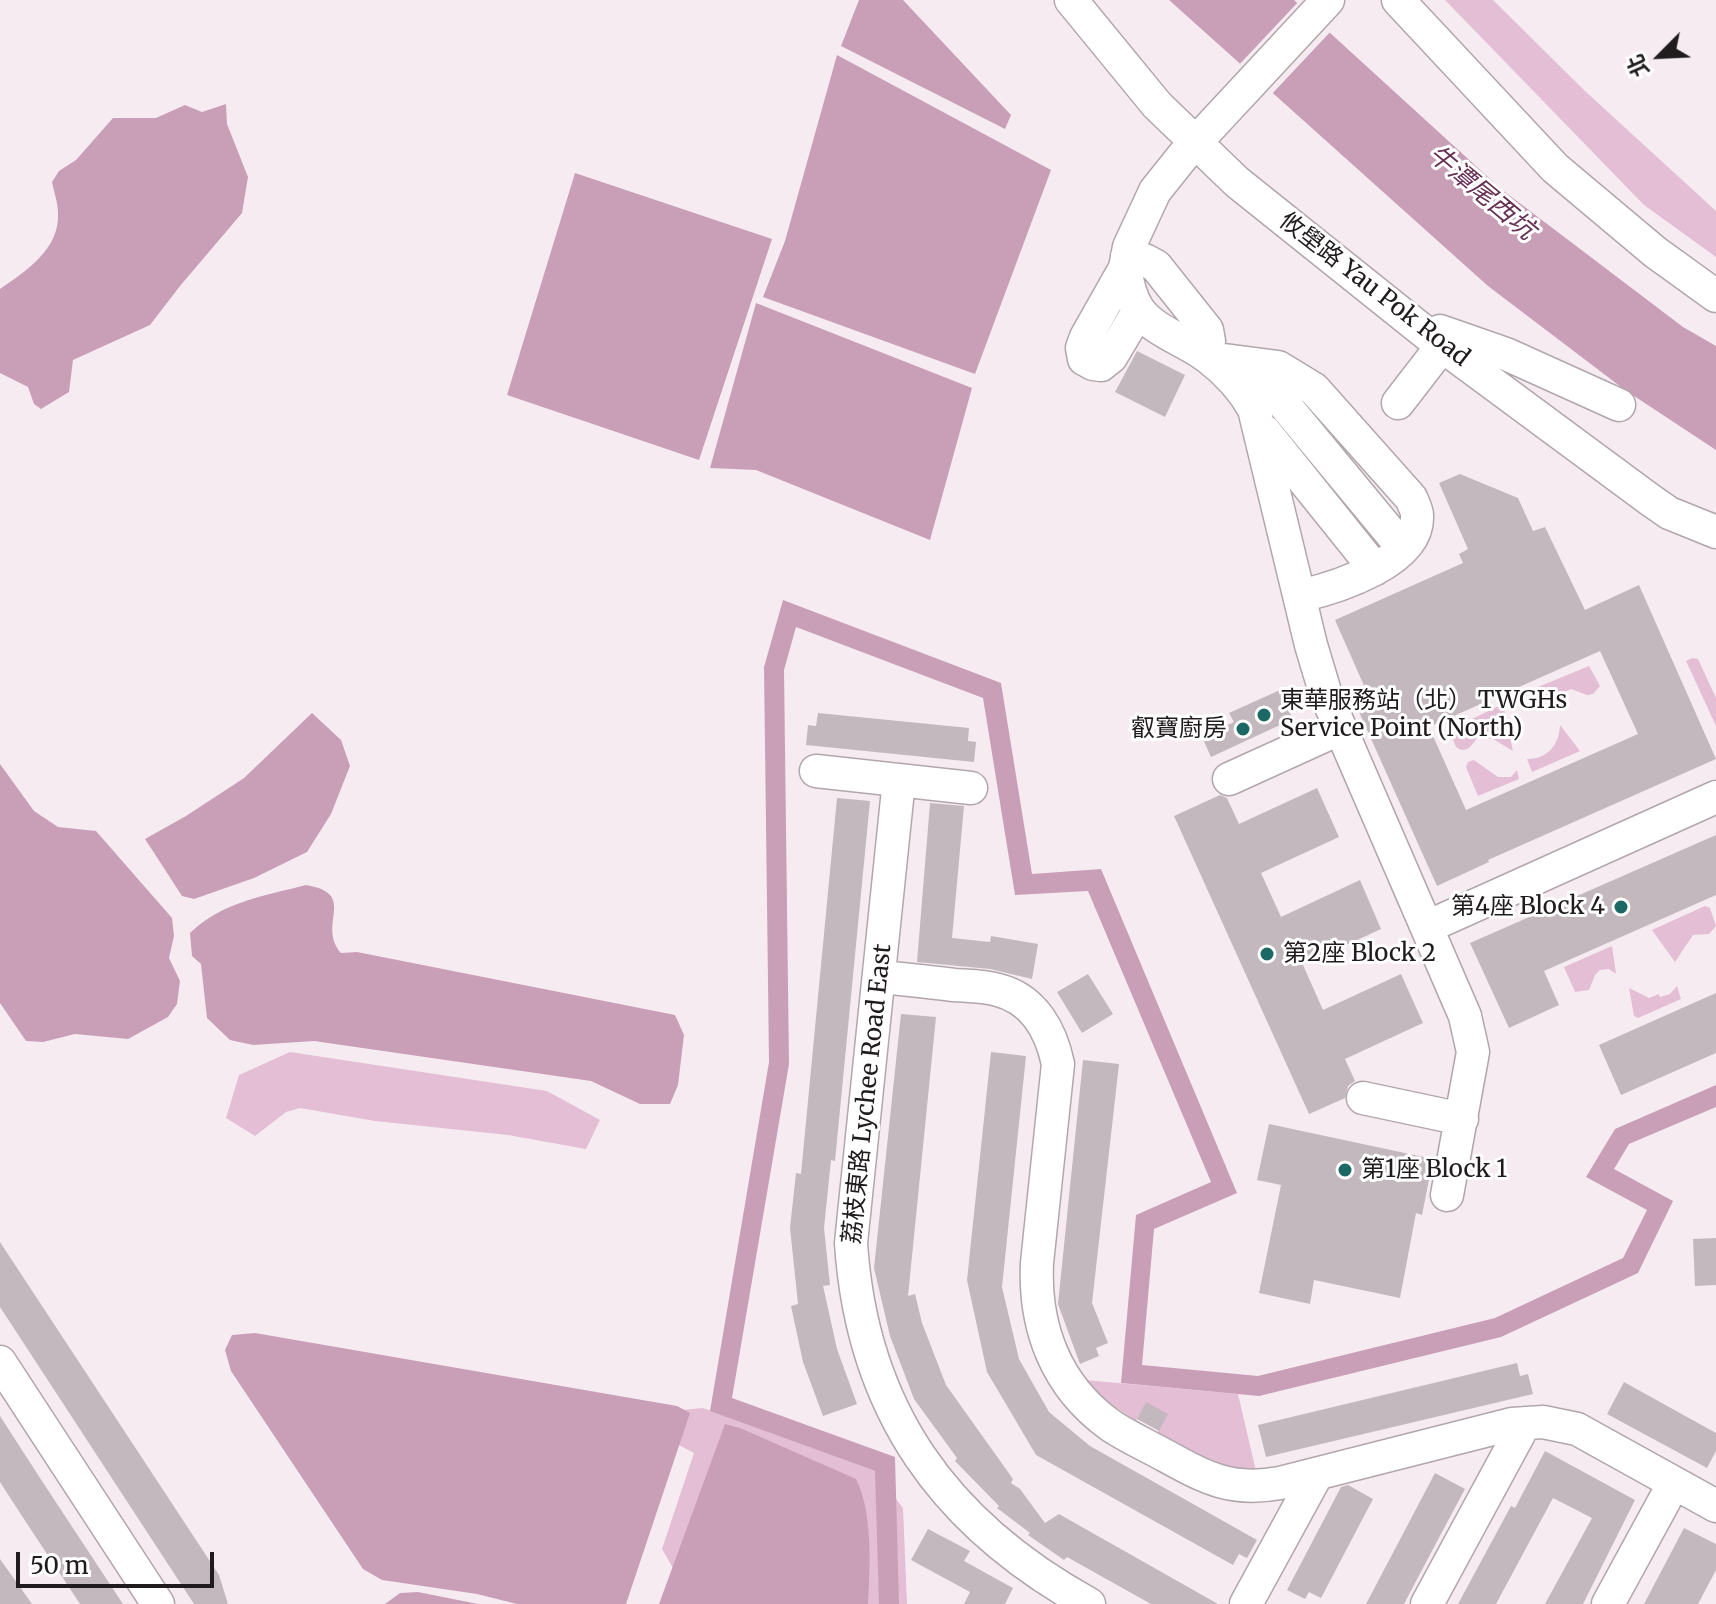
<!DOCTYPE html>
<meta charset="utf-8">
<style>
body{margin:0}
#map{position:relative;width:1716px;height:1604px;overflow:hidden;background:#f7ebf2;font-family:Merriweather,"Noto Sans TC",serif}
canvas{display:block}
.north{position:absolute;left:1620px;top:16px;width:80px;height:80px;-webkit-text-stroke:6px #fff;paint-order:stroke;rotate:246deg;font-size:22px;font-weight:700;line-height:32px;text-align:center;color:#201c1e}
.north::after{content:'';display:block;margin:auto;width:28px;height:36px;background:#201c1e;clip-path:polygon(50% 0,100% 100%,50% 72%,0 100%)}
.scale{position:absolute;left:16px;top:1552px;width:198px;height:36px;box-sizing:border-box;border:4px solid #201c1e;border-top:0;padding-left:10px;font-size:24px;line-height:28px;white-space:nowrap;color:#201c1e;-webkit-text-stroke:6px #fff;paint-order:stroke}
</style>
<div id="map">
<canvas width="1716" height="1604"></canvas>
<div class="north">北</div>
<div class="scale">50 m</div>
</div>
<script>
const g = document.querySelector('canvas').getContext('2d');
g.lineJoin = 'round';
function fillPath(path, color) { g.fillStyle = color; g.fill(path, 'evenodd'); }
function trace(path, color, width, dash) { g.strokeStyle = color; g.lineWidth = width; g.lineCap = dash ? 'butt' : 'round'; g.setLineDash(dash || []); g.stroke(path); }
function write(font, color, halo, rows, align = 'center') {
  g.font = font + ' Merriweather,"Noto Sans TC",serif'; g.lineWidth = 6; g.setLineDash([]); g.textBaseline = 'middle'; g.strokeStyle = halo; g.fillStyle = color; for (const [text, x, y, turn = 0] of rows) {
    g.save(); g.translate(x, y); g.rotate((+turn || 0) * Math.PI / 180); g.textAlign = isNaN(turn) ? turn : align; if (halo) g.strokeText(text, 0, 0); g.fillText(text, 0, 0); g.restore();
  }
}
fillPath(new Path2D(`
 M1445,0H1493L1585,91L1716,211V257L1644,205Z
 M1692,658L1698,659L1716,698V726L1686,661Z
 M1589,666L1600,686L1593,694L1587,695L1571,689L1562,693L1556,703L1538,687Z
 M1503,704L1513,751L1493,739L1477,738C1471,747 1466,754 1456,747L1449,730Z
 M1560,725L1580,751L1532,772L1527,759C1547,759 1559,746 1560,725Z
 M1474,760L1498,777H1511L1517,770L1519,779L1478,796L1466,767L1468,762Z
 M1705,906L1710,908L1716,926L1709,934L1693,935L1675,962L1652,930Z
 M1612,946L1616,974L1609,969L1600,970L1595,975L1589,990L1575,992L1564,967Z
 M1677,986L1681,999L1638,1018L1634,1016L1629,988L1649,998L1659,994L1660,997L1670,994Z
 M290,1052L547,1091L600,1120L586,1149L508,1135L375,1121L300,1108L286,1112L255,1136L226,1118L239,1075Z
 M1085,1380L1238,1394L1256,1471L1216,1465L1157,1433L1167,1415L1146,1403L1136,1421L1102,1398Z
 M703,1408L875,1471L903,1508L907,1604H865L685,1589L662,1549L694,1453L656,1433L651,1413Z`), '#e3bed4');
fillPath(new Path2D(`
 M859,0H903L1011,115L1005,129L841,46Z
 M1169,0H1294L1501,189L1683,327L1716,346V450L1625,390L1488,286Z
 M837,55L1051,170L975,374L763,297L785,241Z
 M226,104L227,124L248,177L242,213L180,286L150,325L73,360L69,392L41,409L34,404L28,387L0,373V289C26,271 60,249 58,213C58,203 54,192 52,182L59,171L76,160L113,118H156L185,105L202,112Z
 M575,173L772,239L699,460L507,395Z
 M756,303L972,388L930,540L756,470L710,468Z
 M783,600L1001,683L1032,874L1101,869L1237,1193L1154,1229L1142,1365L1258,1376L1495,1318L1623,1258L1647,1210L1586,1177L1615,1129L1716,1085V1107L1629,1144L1614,1169L1673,1201L1638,1273L1501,1337L1259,1396L1121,1383L1136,1215L1211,1182L1088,891L1015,895L983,698L796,627L784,670L789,1064L732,1398L895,1457L899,1604H879L875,1471L710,1411L769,1062L764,667Z
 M312,713L341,740L350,766L331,814L307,852L254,878L194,899L182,896L145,839L186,816L244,778Z
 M0,764L34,811L58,827L96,831L172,918L174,936L169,958L180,981L177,1004L168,1017L128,1039L75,1034L43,1042L26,1041L0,1003Z
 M306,885C359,894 316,924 341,953L357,952L675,1015L684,1035L678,1085L670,1104H640L591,1081L314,1041L253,1045L230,1040L207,1018L201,964L192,956L190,933C222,902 264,896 306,885Z
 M255,1333L677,1406L690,1413L626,1604H517L477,1594L382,1580L363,1569L231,1371L225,1350L232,1335Z
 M725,1424L740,1428L856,1479C873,1513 870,1566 868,1604H659Z
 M418,1592L478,1604H385L400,1593Z`), '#c99fb8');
fillPath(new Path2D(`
 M1300,0L1333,29L1270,96L1237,67Z`), '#f7ebf2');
fillPath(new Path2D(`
 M1137,351L1185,375L1165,417L1115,392Z
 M1460,474L1518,498L1533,531L1545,527L1585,610L1639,585L1716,759L1488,860L1489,862L1437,886L1355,703L1369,697L1335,620L1463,563L1459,554L1468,549L1439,483ZM1600,651L1638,734L1466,810L1429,727Z
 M1280,690L1293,719L1211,757L1202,737L1234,722L1229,713Z
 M818,713L969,728L968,741L976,742L974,762L806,745L808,725L816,726Z
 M1317,788L1339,837L1261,873L1281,917L1360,880L1381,929L1303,965L1323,1010L1401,974L1423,1023L1345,1059L1355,1081L1348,1086L1345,1098L1309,1114L1174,816L1220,795L1227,798L1239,824Z
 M837,798L870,801L835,1161L831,1160L824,1228L830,1285L823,1286L837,1349L857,1404L823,1416L803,1362L791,1306L798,1304L790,1228L796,1173L801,1174Z
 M930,803L964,806L952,938L990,942L991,936L1038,944L1032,979L990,969L917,962Z
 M1716,835V895L1544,971L1559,1005L1509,1028L1470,943Z
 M1088,974L1113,1014L1082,1033L1057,992Z
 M1716,993V1053L1621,1095L1599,1045Z
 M901,1014L936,1017L908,1296L915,1294L922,1323L946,1385L1013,1479L1011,1483L1020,1489L1045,1523L1059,1514L1218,1604H1151L1067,1557L1064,1560L1028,1535L1030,1533L997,1508L999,1506L955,1461L957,1458L914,1399L890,1336L874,1268Z
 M991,1052L1026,1056L1002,1287L1019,1359L1049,1412L1090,1446L1257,1540L1247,1558L1239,1554L1233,1565L1036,1455L987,1372L967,1280Z
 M1083,1060L1119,1064L1092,1303L1108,1343L1096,1348L1099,1356L1080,1364L1058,1304Z
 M1269,1124L1433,1159L1422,1215L1416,1213L1400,1298L1314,1280L1310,1304L1259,1293L1281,1185L1257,1180Z
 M1716,1238V1285L1695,1286L1693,1239Z
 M0,1242L219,1575L228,1604H194L0,1307Z
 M1517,1363L1520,1376L1528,1374L1533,1394L1266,1457L1258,1425Z
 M1624,1382L1716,1433V1451L1707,1468L1607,1414Z
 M1146,1402L1168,1414L1159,1431L1137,1419Z
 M0,1416L40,1478L123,1604H80L20,1513L0,1482Z
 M1545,1451L1635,1500L1583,1604H1545L1592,1518L1553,1498L1496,1604H1458L1511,1506L1515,1508Z
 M1435,1473L1465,1489L1442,1532L1404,1604H1366Z
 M1348,1485L1373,1499L1321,1598L1309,1592L1305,1599L1287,1590L1341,1487Z
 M1684,1528L1716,1544V1570L1698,1604H1644Z
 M928,1529L970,1551L964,1561L1013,1588L1005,1604H964L970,1592L911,1560Z
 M0,1559L20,1587L32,1604H0Z`), '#c4b8bf');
const minor = new Path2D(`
 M1071,0L1157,105L1237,182L1442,346L1649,499L1669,513L1716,532
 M1398,0L1555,168L1655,252L1716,296
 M1127,256L1145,260L1156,266L1207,330L1209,341L1203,354
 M1125,268C1127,282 1130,296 1138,309C1154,332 1188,341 1209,358C1227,372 1243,389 1254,409L1311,645L1326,695L1465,1016L1473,1052L1447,1195
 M1139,310L1111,357L1101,365L1093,364L1084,359L1082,348L1086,337L1125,268L1129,247L1155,191L1183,156L1328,0
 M1440,331L1506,354L1619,405
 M1209,358L1278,367L1314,389L1411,498C1413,503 1417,510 1417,515C1420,562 1335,588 1300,596
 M1251,364L1403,548
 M1398,403L1442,346
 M1265,432L1375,569
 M816,771L971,788
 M1229,779L1339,729
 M899,780L851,1243C862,1410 944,1524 1089,1604
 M1427,927L1716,797
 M879,977C904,979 929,982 954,985C968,986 985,986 998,990C1034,999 1051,1031 1058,1064L1037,1263C1034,1328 1056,1386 1110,1425C1126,1436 1146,1445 1164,1455C1206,1478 1231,1492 1280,1483L1512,1424L1543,1422L1577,1429L1716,1506
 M1363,1098L1462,1119
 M0,1362L158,1604
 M1246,1604L1317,1474
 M1427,1604L1525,1423
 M1608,1604L1674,1483`);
trace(minor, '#b1a6ac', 35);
trace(minor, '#fff', 32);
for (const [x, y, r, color] of [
 [1264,715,8,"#1b6865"],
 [1243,729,8,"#1b6865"],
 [1621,907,8,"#1b6865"],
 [1267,954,8,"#1b6865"],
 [1345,1170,8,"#1b6865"]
]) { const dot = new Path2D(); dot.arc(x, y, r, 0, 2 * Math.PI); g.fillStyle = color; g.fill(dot); trace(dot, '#fff', 3); }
write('24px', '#201c1e', '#fff', [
 ["攸壆路 Yau Pok Road",1374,290,38],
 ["荔枝東路 Lychee Road East",868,1094,-84]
]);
write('24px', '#201c1e', '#fff', [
 ["東華服務站（北） TWGHs",1280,701],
 ["Service Point (North)",1280,729],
 ["叡寶廚房",1227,729,"right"],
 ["第4座 Block 4",1605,907,"right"],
 ["第2座 Block 2",1283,954],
 ["第1座 Block 1",1361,1170]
], 'left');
write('italic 26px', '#663154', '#fff', [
 ["牛潭尾西坑",1481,193,40]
]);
</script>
